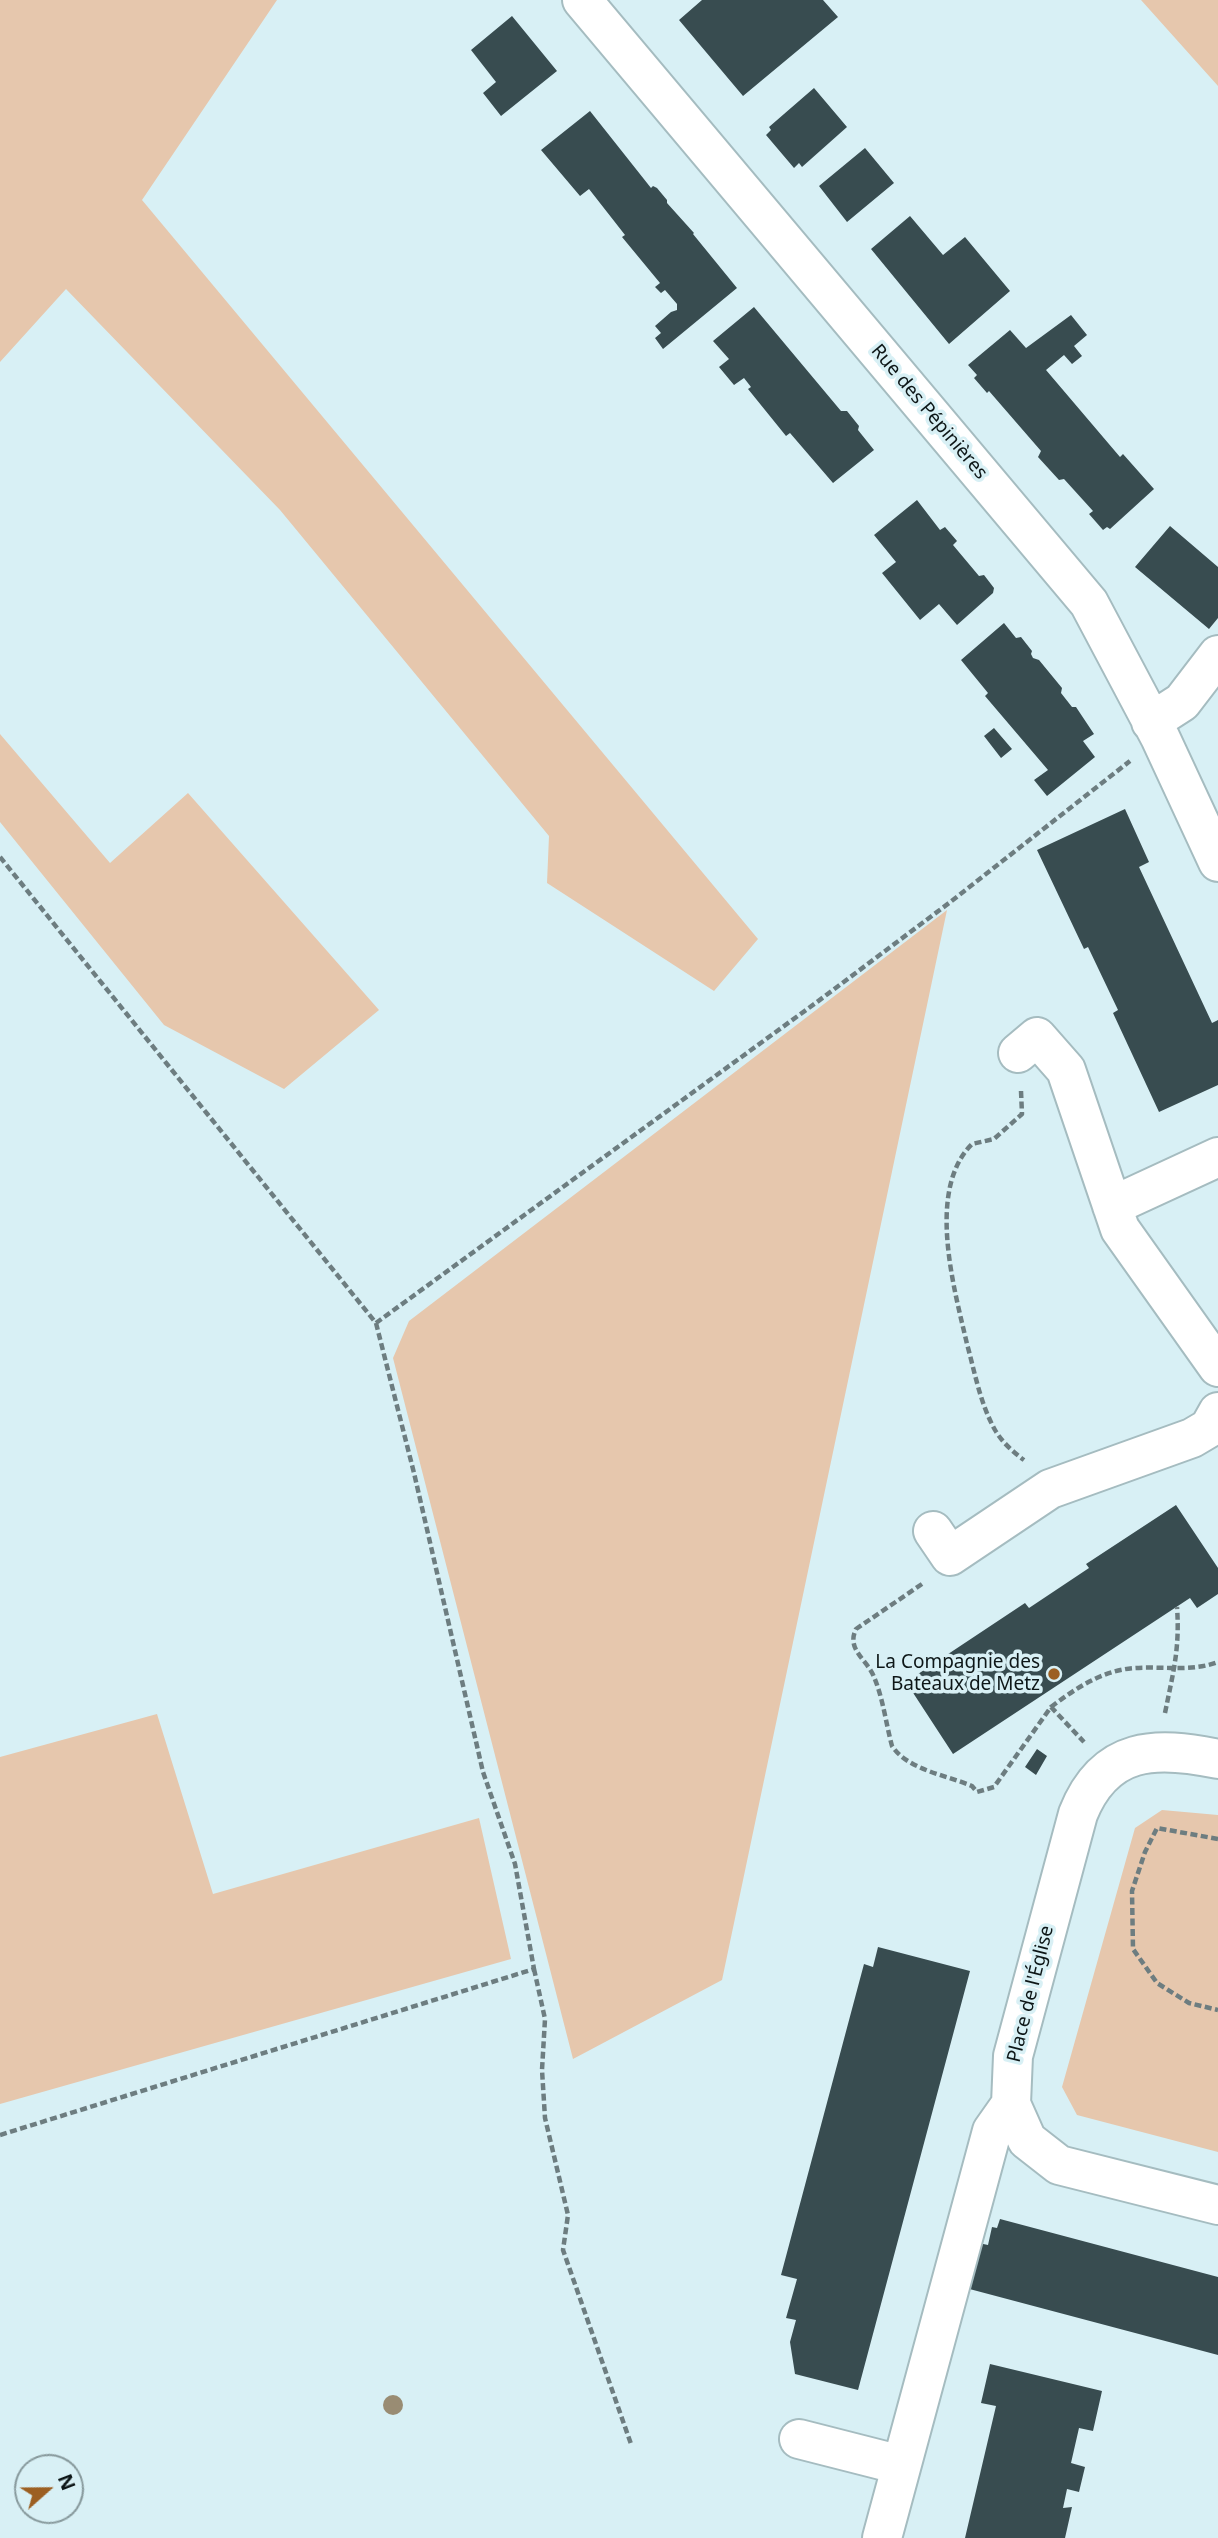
<!DOCTYPE html>
<meta charset="utf-8">
<style>
body{margin:0}
#map{position:relative;width:1218px;height:2538px;overflow:hidden;background:#d8f0f5;font-family:"Noto Sans",sans-serif}
canvas{display:block}
.north{position:absolute;left:14px;top:2454px;width:70px;height:70px;box-sizing:border-box;background:#d8f0f5;border:2px solid #87999c;border-radius:50%;rotate:69deg;font-size:19px;font-weight:700;line-height:28px;text-align:center;color:#0d1617}
.north::after{content:'';display:block;margin:auto;width:24px;height:32px;background:#9c5f22;clip-path:polygon(50% 0,100% 100%,50% 72%,0 100%)}
</style>
<div id="map">
<canvas width="1218" height="2538"></canvas>
<div class="north">N</div>
</div>
<script>
const g = document.querySelector('canvas').getContext('2d');
g.lineJoin = 'round';
function fillPath(path, color) { g.fillStyle = color; g.fill(path, 'evenodd'); }
function trace(path, color, width, dash) { g.strokeStyle = color; g.lineWidth = width; g.lineCap = dash ? 'butt' : 'round'; g.setLineDash(dash || []); g.stroke(path); }
function write(font, color, halo, rows, align = 'center') {
  g.font = font + ' "Noto Sans",sans-serif'; g.lineWidth = 7; g.setLineDash([]); g.textBaseline = 'middle'; g.strokeStyle = halo; g.fillStyle = color; for (const [text, x, y, turn = 0] of rows) {
    g.save(); g.translate(x, y); g.rotate((+turn || 0) * Math.PI / 180); g.textAlign = isNaN(turn) ? turn : align; if (halo) g.strokeText(text, 0, 0); g.fillText(text, 0, 0); g.restore();
  }
}
fillPath(new Path2D(`
 M0,0H277L142,200L758,939L714,991L547,883L549,836L280,510L66,289L0,362Z
 M1141,0H1218V86Z
 M0,734L110,863L188,793L379,1010L284,1089L164,1025L0,822Z
 M947,910L722,1980L573,2059L393,1358L409,1321Z
 M157,1714L213,1894L479,1818L511,1959L0,2104V1757Z
 M1162,1810L1218,1815V2152L1077,2115L1062,2087L1135,1828Z`), '#e6c7ad');
fillPath(new Path2D(`
 M702,0H823L838,17L743,96L679,20Z
 M512,16L557,71L501,116L483,93L496,82L471,50Z
 M814,88L847,127L802,167L799,163L794,168L766,135L771,130L769,127Z
 M590,111L651,188L653,186L657,188L667,200V203L694,233L693,234L737,288L663,349L655,338L661,333L655,326L671,312L677,310V304L665,290L661,293L655,287L660,283L622,237L625,235L589,189L580,196L541,150Z
 M865,148L894,183L847,222L819,186Z
 M910,216L943,255L965,237L1010,291L949,344L871,249Z
 M754,307L841,411H847L859,426L858,430L874,450L833,483L790,433L786,436L748,389L751,387L744,378L734,385L719,367L729,359L713,341Z
 M1071,315L1087,335L1074,346L1082,356L1072,364L1064,355L1046,370L1120,457L1123,454L1154,489L1110,529L1107,527L1103,530L1089,514L1093,511L1064,479L1059,480L1038,457L1041,451L989,391L987,393L974,378L977,375L968,365L1010,330L1026,348Z
 M917,500L940,530L945,527L957,541L953,545L979,576L984,575L994,588L993,593L957,625L939,604L920,620L882,573L896,562L874,535Z
 M1170,526L1218,567V618L1209,629L1135,567Z
 M1004,623L1016,638L1021,637L1032,651L1031,654L1033,658L1039,660L1062,688L1061,693L1072,707H1076L1094,734L1083,741L1095,757L1047,796L1034,780L1048,770L985,696L988,693L961,660Z
 M994,728L1012,749L1001,758L984,736Z
 M1125,809L1149,862L1139,867L1212,1023L1218,1020V1085L1159,1112L1113,1013L1118,1010L1088,947L1084,949L1037,850Z
 M1176,1505L1218,1568V1594L1197,1608L1190,1598L953,1754L906,1682L1025,1603L1029,1608L1089,1568L1086,1564Z
 M1037,1749L1047,1756L1036,1775L1025,1767Z
 M878,1947L970,1971L858,2390L795,2374L790,2342L796,2320L786,2318L797,2279L781,2275L864,1964L873,1967Z
 M1000,2219L1218,2277V2355L962,2287L974,2242L988,2245L992,2227L997,2228Z
 M990,2364L1102,2391L1093,2431L1079,2428L1071,2463L1085,2467L1079,2492L1067,2489L1063,2508L1072,2507L1065,2538H965L996,2406L981,2403Z`), '#384c50');
const minor = new Path2D(`
 M582,0L1089,603L1160,737L1218,862
 M1151,722L1182,702L1218,655
 M1018,1053L1037,1037L1066,1070L1120,1229L1218,1367
 M1112,1206L1218,1157
 M933,1531L950,1556L1050,1489L1192,1438L1209,1428L1218,1412
 M1218,1759C1156,1746 1105,1746 1078,1814L1013,2056L1011,2104L1027,2140L1059,2165L1218,2205
 M799,2439L901,2465
 M882,2538L992,2131L1011,2104`);
trace(minor, '#a5bcc0', 42);
trace(new Path2D(`
 M0,857L376,1323L817,1002L949,903L1130,761
 M1021,1091L1022,1114L994,1139L972,1144C926,1190 954,1288 967,1344C975,1373 980,1403 995,1430C1002,1442 1013,1452 1024,1460
 M922,1584L856,1629C846,1650 867,1659 874,1677C883,1698 886,1724 892,1746C908,1770 946,1775 972,1786L977,1792L994,1787L1051,1707L1084,1742
 M1051,1707C1076,1688 1103,1670 1135,1668C1162,1666 1192,1672 1218,1662
 M1165,1713C1173,1673 1180,1649 1177,1607
 M1218,1839L1157,1828L1145,1852L1132,1891L1133,1949L1157,1983L1189,2003L1218,2010
 M534,1969L545,2019L542,2070L545,2118L568,2215L563,2250L631,2444
 M0,2135L534,1969L515,1864L483,1772L414,1473L376,1323`), '#6d7d80', 4.5, [7, 3.5]);
trace(minor, '#fff', 38);
g.fillStyle = '#998c73';
for (const [x, y] of [
 [393,2405]
]) { g.beginPath(); g.arc(x, y, 10, 0, 2 * Math.PI); g.fill(); }
for (const [x, y, r, color] of [
 [1054,1674,7,"#9c5f22"]
]) { const dot = new Path2D(); dot.arc(x, y, r, 0, 2 * Math.PI); g.fillStyle = color; g.fill(dot); trace(dot, '#d8f0f5', 2.5); }
write('19px', '#0d1617', '#d8f0f5', [
 ["Rue des Pépinières",929,412,50],
 ["Place de l'Église",1031,1994,-76]
]);
write('19px', '#0d1617', '#d8f0f5', [
 ["La Compagnie des",1040,1663],
 ["Bateaux de Metz",1040,1685]
], 'right');
</script>
